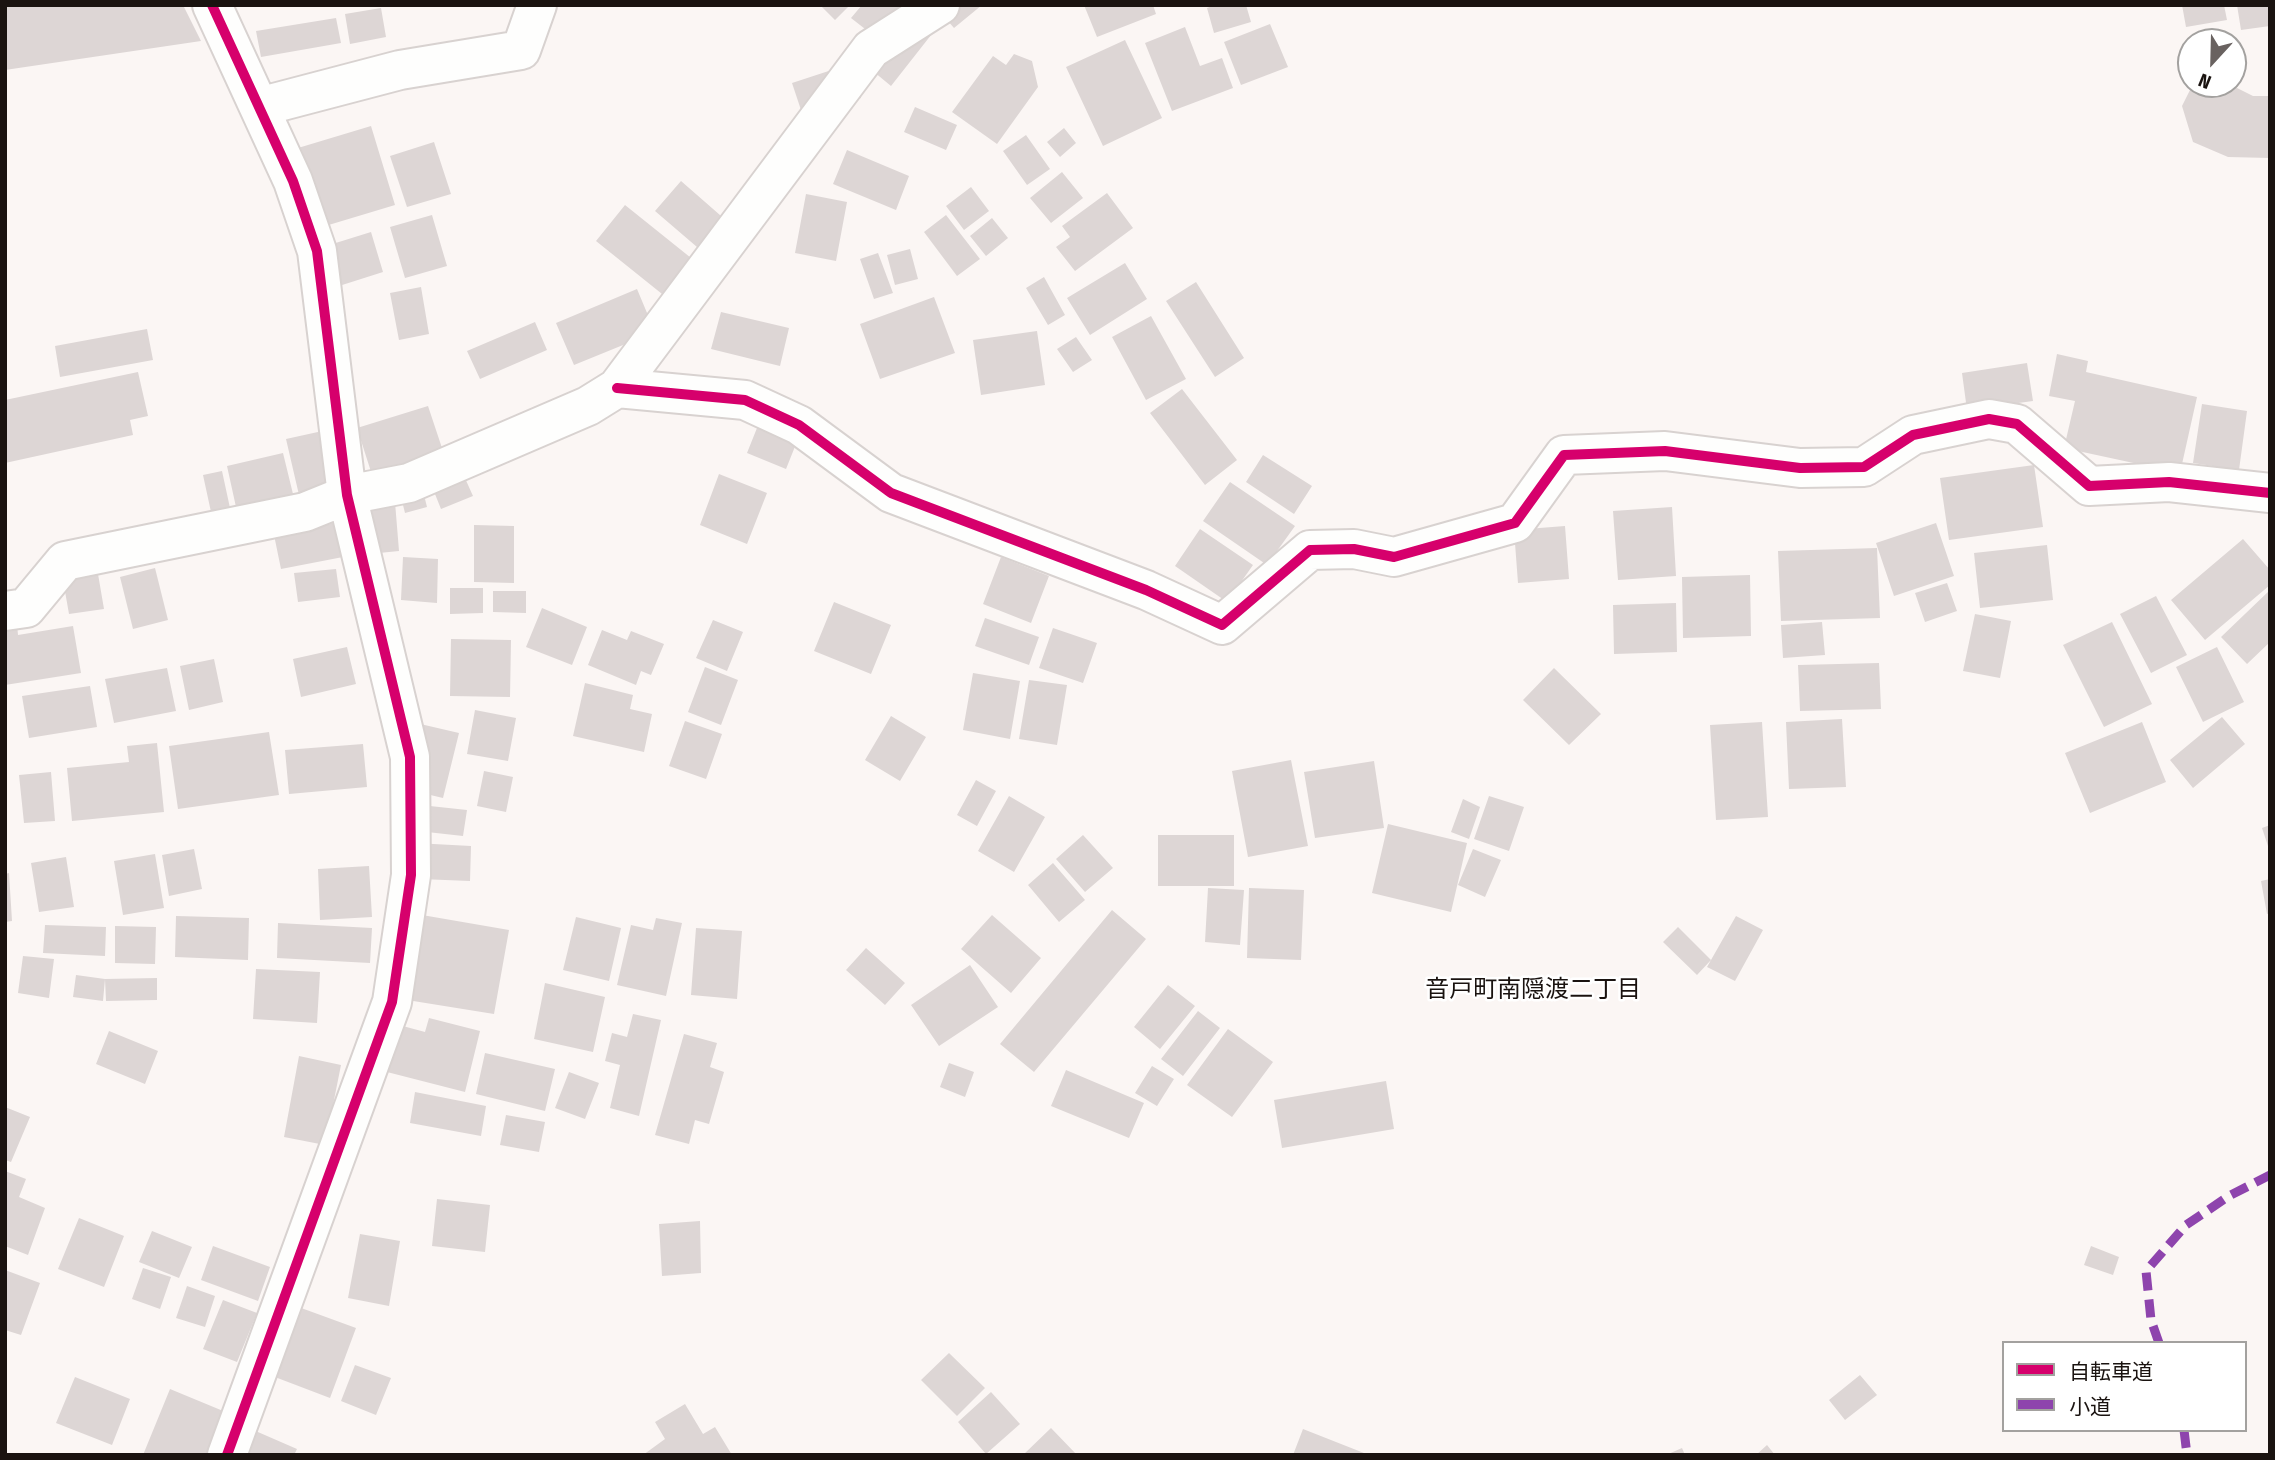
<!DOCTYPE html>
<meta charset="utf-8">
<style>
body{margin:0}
#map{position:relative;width:2275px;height:1460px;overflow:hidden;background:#fbf6f4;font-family:"Fira Sans Condensed","Noto Sans JP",sans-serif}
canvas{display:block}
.frame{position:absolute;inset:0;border:7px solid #1a1310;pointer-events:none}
.legend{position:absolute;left:2002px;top:1341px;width:245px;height:91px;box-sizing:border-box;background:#fff;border:2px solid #a3a19f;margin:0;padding:9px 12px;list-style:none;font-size:21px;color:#1a1310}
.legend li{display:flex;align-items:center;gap:14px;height:35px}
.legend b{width:35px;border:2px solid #a3a19f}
.north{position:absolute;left:2177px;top:28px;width:70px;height:70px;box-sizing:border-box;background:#fff;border:2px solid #a3a19f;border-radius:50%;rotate:202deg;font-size:19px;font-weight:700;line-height:28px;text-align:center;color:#1a1310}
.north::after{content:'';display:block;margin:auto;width:24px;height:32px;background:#696260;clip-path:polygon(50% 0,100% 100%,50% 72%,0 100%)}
</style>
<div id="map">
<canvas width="2275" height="1460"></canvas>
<div class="frame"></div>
<ul class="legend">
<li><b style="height:9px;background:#d6006c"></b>自転車道</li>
<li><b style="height:9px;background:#8e44ad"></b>小道</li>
</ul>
<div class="north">N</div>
</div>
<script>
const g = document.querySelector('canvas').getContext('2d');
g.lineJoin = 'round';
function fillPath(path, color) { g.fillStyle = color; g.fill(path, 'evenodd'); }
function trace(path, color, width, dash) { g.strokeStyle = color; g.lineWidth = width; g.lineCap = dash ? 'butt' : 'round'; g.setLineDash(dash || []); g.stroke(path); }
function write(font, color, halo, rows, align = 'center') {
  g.font = font + ' "Fira Sans Condensed","Noto Sans JP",sans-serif'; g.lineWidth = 5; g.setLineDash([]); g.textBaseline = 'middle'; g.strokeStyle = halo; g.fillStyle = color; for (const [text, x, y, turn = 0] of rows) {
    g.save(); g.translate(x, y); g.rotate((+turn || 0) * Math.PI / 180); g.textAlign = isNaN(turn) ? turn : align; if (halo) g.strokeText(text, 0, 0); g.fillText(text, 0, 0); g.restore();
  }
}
fillPath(new Path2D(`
 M5,5H183L201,41L5,70Z
 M820,5H850L835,20Z
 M862,5H910L883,43L851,18Z
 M934,5H982L954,28Z
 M1084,5H1153L1156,14L1097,37Z
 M1215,5H1246L1251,22L1214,33L1207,8Z
 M2182,5H2224L2227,20L2186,27Z
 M2237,5H2270V26L2241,30Z
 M381,8L386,37L350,44L345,14Z
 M336,18L341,43L261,57L256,31Z
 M1270,24L1288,67L1241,85L1224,42Z
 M1185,27L1200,66L1222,58L1233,88L1172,111L1145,43Z
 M935,30L891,86L868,67Z
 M1125,40L1162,118L1103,146L1066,67Z
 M1014,54L1032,61L1038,87L997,144L952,112L993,56L1006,65Z
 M850,64L861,98L803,116L792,83Z
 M2193,84H2229L2253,96H2270V158L2228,157L2193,142L2182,106Z
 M915,107L957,125L946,150L904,132Z
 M371,126L395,205L322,227L298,148Z
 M1064,128L1076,143L1060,157L1047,142Z
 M1026,135L1050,169L1027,185L1003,151Z
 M434,142L451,194L407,207L390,156Z
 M847,150L909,176L896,210L833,184Z
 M1062,172L1083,198L1051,223L1030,198Z
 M681,181L744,236L718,265L655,211Z
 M971,187L989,211L964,230L946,206Z
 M1107,193L1133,228L1075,271L1056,247L1070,237L1062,226Z
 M806,194L847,202L836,261L795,253Z
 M625,205L716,278L687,314L596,241Z
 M432,215L447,266L405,278L390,227Z
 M946,215L980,259L957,276L924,232Z
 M992,218L1008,238L986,256L970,236Z
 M371,232L383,272L339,286L326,246Z
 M910,249L918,279L895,285L887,255Z
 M878,253L893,293L874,299L860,259Z
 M1125,263L1147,299L1090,335L1067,298Z
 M1044,277L1065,315L1048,325L1026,288Z
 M1196,282L1244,358L1215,377L1166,301Z
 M421,287L429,334L399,340L390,293Z
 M637,289L655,332L574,365L556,323Z
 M934,297L955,353L880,379L860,324Z
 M721,312L789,328L780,366L711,349Z
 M1151,316L1186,379L1146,400L1112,337Z
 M535,322L547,350L480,379L467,351Z
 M147,329L153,360L60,377L55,346Z
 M1037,331L1045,385L981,395L973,340Z
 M1076,337L1092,360L1073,372L1057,349Z
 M2057,354L2088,361L2086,372L2197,397L2180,473L2064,448L2075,401L2049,396Z
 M2027,363L2033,401L1967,410L1962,373Z
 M138,372L148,416L130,420L133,435L5,463V400Z
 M1182,389L1237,460L1205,485L1150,413Z
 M2202,404L2247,411L2239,470L2193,463Z
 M428,406L445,457L373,478L357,428Z
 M759,423L798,439L786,469L747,453Z
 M327,430L340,486L299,495L286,439Z
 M283,453L293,494L236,507L227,466Z
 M1263,455L1312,486L1294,514L1246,482Z
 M2034,465L2043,527L1949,540L1940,478Z
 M222,471L230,508L211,512L203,475Z
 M719,474L767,493L747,544L700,525Z
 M464,476L473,496L441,509L433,489Z
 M1230,482L1295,526L1267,565L1203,521Z
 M423,491L427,507L405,513L401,497Z
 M395,502L399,551L369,554L365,505Z
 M1672,507L1676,576L1618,580L1613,511Z
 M336,523L343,557L281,569L274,535Z
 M1936,523L1954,576L1894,596L1876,543Z
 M474,525L514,526V583L474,582Z
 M1565,526L1569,579L1518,583L1514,530Z
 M1200,529L1253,565L1227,602L1175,566Z
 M2243,539L2270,570V585L2205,640L2171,600Z
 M2047,545L2053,600L1980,608L1974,553Z
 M1877,548L1880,618L1781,621L1778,551Z
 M403,557L438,559L437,603L401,600Z
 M1001,557L1049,576L1031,623L983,604Z
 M155,568L168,620L133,629L120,577Z
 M336,569L340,597L298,602L294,573Z
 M98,574L104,609L69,614L63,580Z
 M1750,575L1751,636L1683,638L1682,577Z
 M1947,583L1957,611L1925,622L1915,593Z
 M450,588H483V613L450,614Z
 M2270,590V642L2247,664L2221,637Z
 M493,591H526V613L493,612Z
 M2156,596L2187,655L2151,673L2120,614Z
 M834,602L891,625L871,674L814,651Z
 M1676,603L1677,652L1614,654L1613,605Z
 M542,608L587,627L572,665L526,647Z
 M1975,614L2011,621L2000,678L1963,671Z
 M985,618L1039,637L1029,665L975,646Z
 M713,620L743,632L727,671L696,658Z
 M1822,622L1825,655L1783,658L1781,625Z
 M2112,622L2152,704L2104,727L2063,645Z
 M17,624L18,635L73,626L81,673L5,685V626Z
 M1053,628L1097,643L1083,683L1039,668Z
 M602,630L627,640L631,631L664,644L651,675L641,671L636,685L588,665Z
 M451,639L511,640L510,697L450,696Z
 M347,647L356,684L301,697L293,659Z
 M2217,647L2244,702L2203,722L2176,667Z
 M214,659L223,702L189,710L180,666Z
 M1879,663L1881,709L1800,711L1798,665Z
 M705,667L738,680L721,725L688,712Z
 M167,668L176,711L114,723L105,679Z
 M1554,668L1601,714L1569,745L1523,700Z
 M973,673L1020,681L1010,739L963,730Z
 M1029,680L1067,685L1057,745L1019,739Z
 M585,683L633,695L630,709L652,714L644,752L573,736Z
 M90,686L97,727L29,738L22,696Z
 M475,710L516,718L508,761L467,754Z
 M891,716L926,737L900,781L865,760Z
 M2222,717L2245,744L2193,788L2170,760Z
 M1842,719L1846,787L1789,789L1786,722Z
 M685,721L722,734L706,779L669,766Z
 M1762,722L1768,817L1716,820L1710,725Z
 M2142,722L2166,782L2090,813L2065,753Z
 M416,723L459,733L443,798L401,788Z
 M269,732L279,795L178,809L169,746Z
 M157,743L164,812L72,821L67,768L129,762L127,746Z
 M363,744L367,787L289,794L285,750Z
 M1291,760L1308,846L1248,857L1232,771Z
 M1374,761L1384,828L1315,838L1304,772Z
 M484,771L513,777L506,812L477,806Z
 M51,772L55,821L24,823L19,775Z
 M976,780L996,791L977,826L957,815Z
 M1009,796L1045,817L1014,872L978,851Z
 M1489,796L1524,807L1509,851L1474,839Z
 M1463,799L1480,807L1469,839L1451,832Z
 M402,803L467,810L463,836L400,829Z
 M1388,824L1467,843L1451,912L1372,893Z
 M2270,825V849H2269L2262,828Z
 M1083,835L1113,868L1085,892L1056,859Z
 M1158,835H1234V886H1158Z
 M396,842L471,846L470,881L395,878Z
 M194,849L202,889L169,896L162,855Z
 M1473,849L1501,860L1485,897L1458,885Z
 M155,854L164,908L123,915L114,861Z
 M66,857L74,907L39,912L31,863Z
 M1053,863L1085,900L1059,922L1028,885Z
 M369,866L372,917L320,920L318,869Z
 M9,873L12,921L5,922V874Z
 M2270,879V913L2267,914L2261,881Z
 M1208,888L1244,890L1240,945L1205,942Z
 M1249,888L1304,890L1301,960L1247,958Z
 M1112,910L1146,939L1034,1072L1000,1044Z
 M422,915L509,930L494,1014L407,1000Z
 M992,915L1041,958L1011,993L961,949Z
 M176,916L249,918L248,960L175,957Z
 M1736,916L1763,930L1735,981L1707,967L1711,960L1697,975L1663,942L1678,927L1711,960Z
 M576,917L621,928L609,981L563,970Z
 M656,918L682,923L666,996L617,985L631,925L653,930Z
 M278,923L372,928L370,963L277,958Z
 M45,925L106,927L105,956L43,953Z
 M115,926L156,927L155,964L115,963Z
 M696,928L742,931L737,999L691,995Z
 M866,948L905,983L885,1005L846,970Z
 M23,956L54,959L49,998L18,993Z
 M970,965L998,1007L939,1046L911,1005Z
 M256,969L320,972L317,1023L253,1019Z
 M76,975L105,979L103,1001L73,997Z
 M157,978V1000L106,1001L105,979Z
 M545,983L605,997L593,1052L534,1039Z
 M1168,985L1195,1006L1160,1049L1134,1027Z
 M1198,1011L1220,1028L1183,1076L1161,1059Z
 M633,1014L661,1020L639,1116L610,1108L620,1065L605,1061L612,1033L627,1037Z
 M429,1018L480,1031L465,1092L387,1072L399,1025L425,1032Z
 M1228,1029L1273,1062L1232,1117L1187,1085Z
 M109,1031L158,1051L145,1084L96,1064Z
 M684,1034L717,1043L710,1067L724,1072L709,1124L695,1120L689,1144L655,1135Z
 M485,1053L555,1069L545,1111L476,1094Z
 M299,1056L341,1065L325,1145L284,1137Z
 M949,1063L974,1072L965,1097L940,1087Z
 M1152,1066L1174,1079L1157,1106L1135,1093Z
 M1066,1070L1144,1103L1129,1138L1051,1106Z
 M569,1072L599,1083L585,1119L555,1108Z
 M1386,1081L1394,1129L1282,1148L1274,1100Z
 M415,1092L486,1106L481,1136L410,1123Z
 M5,1107L30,1117L11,1162L5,1160Z
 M506,1115L545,1122L539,1152L500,1145Z
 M5,1171L26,1179L19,1197L45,1208L28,1255L5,1246Z
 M437,1199L490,1205L485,1252L432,1246Z
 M79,1218L124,1236L104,1287L58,1269Z
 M700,1221L701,1273L662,1276L659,1224Z
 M152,1231L192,1247L179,1278L139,1262Z
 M360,1234L400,1241L389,1306L348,1298Z
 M213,1246L270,1267L258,1301L201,1280Z
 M2091,1246L2119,1257L2113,1275L2084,1265Z
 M143,1268L171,1277L160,1309L132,1299Z
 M5,1270L40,1283L21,1335L5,1330Z
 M187,1286L215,1296L205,1327L176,1318Z
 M223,1300L257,1313L237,1362L203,1349Z
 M293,1305L356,1328L330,1398L267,1374Z
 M949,1353L985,1388L957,1416L921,1380Z
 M355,1365L391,1378L376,1415L341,1401Z
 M1860,1375L1877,1395L1845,1420L1829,1400Z
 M75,1377L130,1399L112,1445L56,1423Z
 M170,1389L228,1413L211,1455H143Z
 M991,1392L1020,1424L986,1454L958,1422Z
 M685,1404L703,1434L715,1427L732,1455H643L665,1439L655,1422Z
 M1051,1428L1077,1455H1023Z
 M251,1429L297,1449L294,1455H240Z
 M1303,1429L1369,1455H1293Z
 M1767,1445L1775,1455H1756Z
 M1682,1448L1685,1455H1666Z`), '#ddd6d5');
const minor = new Path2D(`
 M212,5L293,181L317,251L347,495L410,757L411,875L392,1002L227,1455
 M259,107L400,70L521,50L537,5
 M617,388L745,400L799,425L891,493L1146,590L1222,625L1310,550L1354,549L1394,557L1515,523L1564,455L1665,451L1800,468L1864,467L1913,435L1989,419L2017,424L2089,486L2169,482L2270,493
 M5,611L26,608L65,561L305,512L347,495L409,483L588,406L617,388L871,49L940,5`);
trace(minor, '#d8d2d0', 42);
trace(minor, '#fefefd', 38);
trace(new Path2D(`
 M2159,1343L2151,1320L2146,1271L2186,1225L2229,1196L2270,1175
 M2184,1430L2187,1455`), '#8e44ad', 9, [18, 9]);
trace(new Path2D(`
 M212,5L293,181L317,251L347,495L410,757L411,875L392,1002L227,1455
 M617,388L745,400L799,425L891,493L1146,590L1222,625L1310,550L1354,549L1394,557L1515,523L1564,455L1665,451L1800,468L1864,467L1913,435L1989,419L2017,424L2089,486L2169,482L2270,493`), '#d6006c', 10);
write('24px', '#1a1310', '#fff', [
 ["音戸町南隠渡二丁目",1533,990]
]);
</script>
